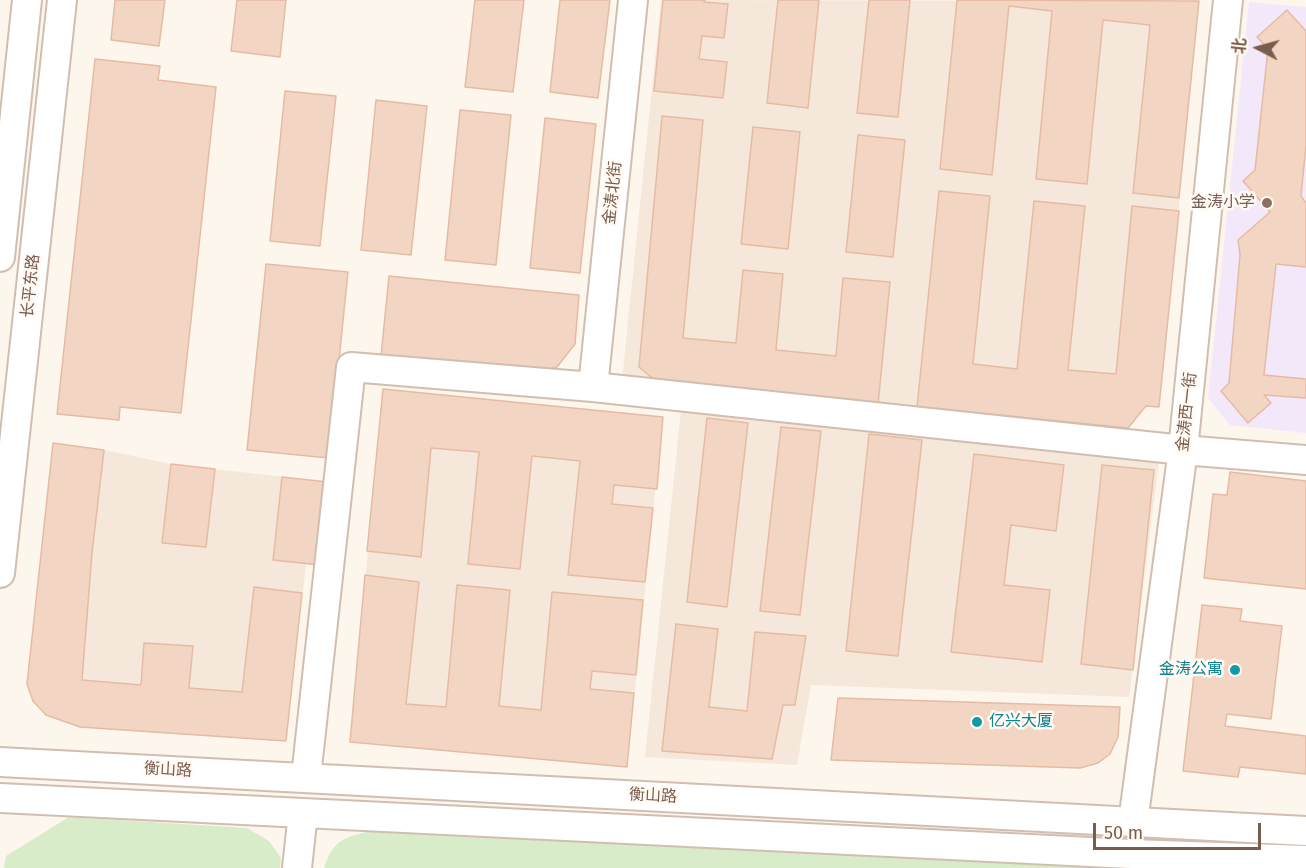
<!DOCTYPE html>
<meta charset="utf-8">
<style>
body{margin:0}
#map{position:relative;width:1306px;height:868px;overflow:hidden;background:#fdf6ec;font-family:"Fira Sans","Noto Sans SC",sans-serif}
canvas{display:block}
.north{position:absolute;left:1228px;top:18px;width:60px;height:60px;-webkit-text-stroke:4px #fffaf3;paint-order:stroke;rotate:276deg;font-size:16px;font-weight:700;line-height:24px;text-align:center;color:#7a5c4d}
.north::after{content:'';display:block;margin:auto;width:21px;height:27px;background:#7a5c4d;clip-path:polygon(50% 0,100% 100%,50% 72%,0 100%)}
.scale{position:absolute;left:1093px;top:823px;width:168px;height:27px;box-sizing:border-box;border:3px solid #7a5c4d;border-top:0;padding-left:8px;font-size:18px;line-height:21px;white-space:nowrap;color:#7a5c4d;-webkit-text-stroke:4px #fffaf3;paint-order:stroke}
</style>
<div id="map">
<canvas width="1306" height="868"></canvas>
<div class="north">北</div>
<div class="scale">50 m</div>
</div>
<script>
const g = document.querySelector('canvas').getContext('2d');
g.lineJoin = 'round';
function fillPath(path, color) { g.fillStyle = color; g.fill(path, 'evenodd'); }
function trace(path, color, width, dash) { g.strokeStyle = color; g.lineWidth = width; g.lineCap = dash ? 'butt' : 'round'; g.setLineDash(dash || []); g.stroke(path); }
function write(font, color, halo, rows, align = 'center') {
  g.font = font + ' "Fira Sans","Noto Sans SC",sans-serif'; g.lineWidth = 5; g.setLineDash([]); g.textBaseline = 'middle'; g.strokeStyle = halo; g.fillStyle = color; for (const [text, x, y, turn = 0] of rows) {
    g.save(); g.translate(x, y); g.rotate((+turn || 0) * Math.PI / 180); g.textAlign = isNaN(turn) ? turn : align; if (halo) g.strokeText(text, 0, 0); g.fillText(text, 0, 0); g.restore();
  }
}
fillPath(new Path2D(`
 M661,0L1199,1L1159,407L1146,406L1128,428L622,380Z
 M383,389L663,417L627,767L350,742Z
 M681,410L1159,461L1129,697L811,685L797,765L645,757Z
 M53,443L104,450L171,464L328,482L320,565L306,564L286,741L80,727L46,715L33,701L27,684Z`), '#f5e8da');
fillPath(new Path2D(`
 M1249,2L1306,7V433L1230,425L1208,398Z`), '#f3e8fa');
fillPath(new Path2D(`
 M69,817L247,828L269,841L281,858L280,868H4L6,856Z
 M372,831L1081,860L1090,868H324C334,839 344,837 372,831Z`), '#d8ecc9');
const building = new Path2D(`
 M115,0H165L159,46L111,40Z
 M237,0H286L280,57L231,51Z
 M475,0H524L513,92L465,87Z
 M560,0H610L598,98L550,92Z
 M663,0H705L704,2L728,4L724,38L702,36L699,59L727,62L723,98L654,91Z
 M778,0H819L808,108L767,103Z
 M869,0H910L898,117L857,113Z
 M957,0L1199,1L1179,198L1133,193L1150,25L1103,20L1087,184L1036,179L1052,11L1009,6L992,175L940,169Z
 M1287,10L1306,31V145L1301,196L1306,203V267L1276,264L1264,375L1306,379V398L1264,395L1271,403L1248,423L1221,391L1229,383L1240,255L1238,240L1270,212L1243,181L1255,170L1268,49L1257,37Z
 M95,59L160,66L158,80L216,87L181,413L120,407L119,420L57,414Z
 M285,91L336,96L320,246L270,241Z
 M376,100L427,106L411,255L361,250Z
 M460,110L511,115L496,265L445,260Z
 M662,116L703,120L683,338L736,343L743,270L783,274L776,350L836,356L843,278L890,282L878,405L659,384L639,367Z
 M545,118L596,124L580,273L530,268Z
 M753,127L800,132L788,249L741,244Z
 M858,135L905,140L893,257L846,252Z
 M939,191L990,196L973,364L1017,369L1034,201L1085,206L1068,370L1116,374L1132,206L1179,211L1159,407L1146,406L1128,428L917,407Z
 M266,264L348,272L329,458L247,450Z
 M389,276L579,295L575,344L557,367L540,372L381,356Z
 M383,389L663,417L657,489L614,485L612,504L653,508L645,582L568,575L580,461L532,456L520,569L468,564L479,452L431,448L421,557L367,551Z
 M707,418L748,423L727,607L687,602Z
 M781,427L821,431L800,615L760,611Z
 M869,434L922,440L898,656L846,651Z
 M53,443L104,450L92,553L82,680L141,685L144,643L193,646L189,688L242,692L254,587L302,593L286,741L80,727L46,715L33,701L27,684Z
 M974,454L1064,465L1056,531L1011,525L1004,585L1050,590L1042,662L951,652Z
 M171,464L215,469L206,547L162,543Z
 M1102,465L1154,470L1133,670L1081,664Z
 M1230,472L1306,481V589L1204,578L1213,494L1227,495Z
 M282,477L328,482L320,565L273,560Z
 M365,575L419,582L406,704L446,707L457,585L510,590L499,706L541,710L552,592L643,600L636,675L592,671L590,689L634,693L627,767L350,742Z
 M1202,605L1242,609L1240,621L1282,626L1271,719L1227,714L1225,726L1306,736V774L1240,767L1238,777L1183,771Z
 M676,624L718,629L709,707L747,711L755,632L806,636L795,705H783L772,759L662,751Z
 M838,698L1120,707L1118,737L1110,754L1098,763L1080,768L831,760Z`);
fillPath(building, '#f3d5c3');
trace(building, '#e6bba3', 1.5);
const minor = new Path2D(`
 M0,257L27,0
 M593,387L633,0
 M0,573L62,0
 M0,762L1306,831
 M306,777L351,367L593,387L1183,450L1306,460
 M0,798L1131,854L1306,860
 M1133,822L1183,450L1228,0
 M297,868L303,813`);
trace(minor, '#d1beb0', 32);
trace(minor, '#fff', 28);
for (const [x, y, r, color] of [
 [1267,203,6,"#8d6e63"],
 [1235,670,6,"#0f9aa8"],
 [977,722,6,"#0f9aa8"]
]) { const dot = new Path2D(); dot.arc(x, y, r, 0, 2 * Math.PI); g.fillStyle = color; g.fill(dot); trace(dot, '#fffaf3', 2); }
write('16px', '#7a5c4d', '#fffaf3', [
 ["金涛北街",613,193,-84],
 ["长平东路",31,286,-84],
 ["金涛西一街",1187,412,-84],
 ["衡山路",168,770,3],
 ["衡山路",653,796,3]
]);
write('16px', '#785e54', '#fffaf3', [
 ["金涛小学",1255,203]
], 'right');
write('16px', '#0d838f', '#fffaf3', [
 ["金涛公寓",1223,670],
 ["亿兴大厦",989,722,"left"]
], 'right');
</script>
